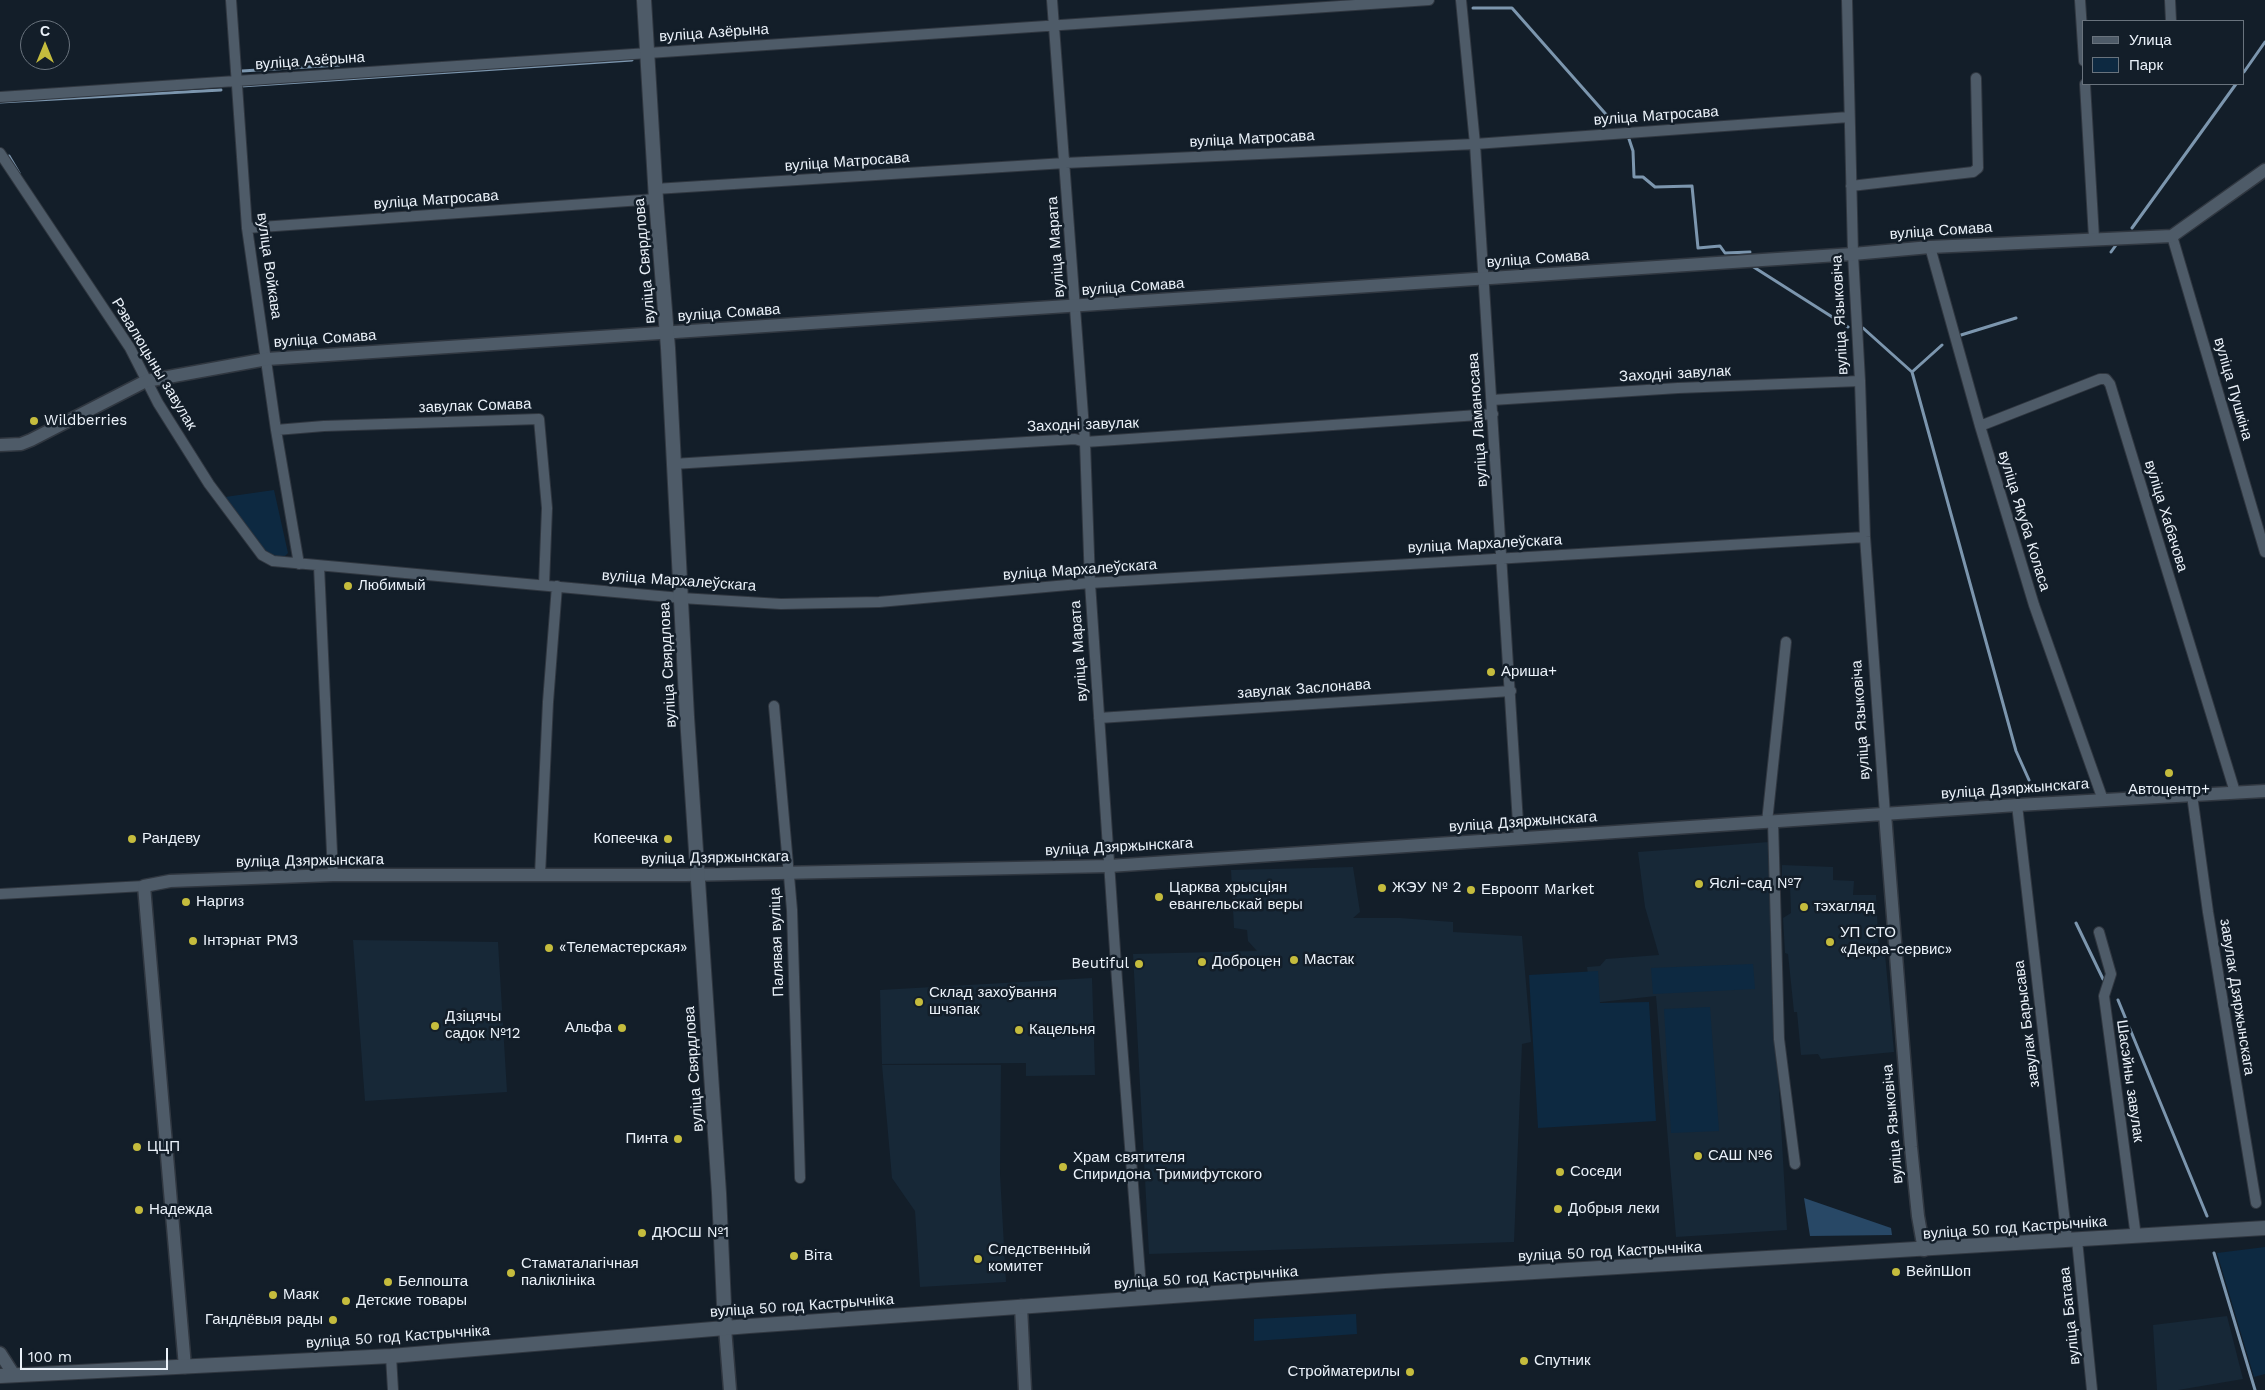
<!DOCTYPE html>
<meta charset="utf-8">
<style>
body{margin:0}
#map{position:relative;width:2265px;height:1390px;overflow:hidden;background:#131e29;font-family:"Work Sans",sans-serif}
canvas{display:block}
.legend{position:absolute;left:2082px;top:20px;width:162px;height:65px;box-sizing:border-box;background:#131e29;border:1px solid #69737d;margin:0;padding:6px 9px;list-style:none;font-size:15px;color:#ebf2fa}
.legend li{display:flex;align-items:center;gap:10px;height:25px}
.legend b{width:25px;border:1px solid #69737d}
.north{position:absolute;left:20px;top:20px;width:50px;height:50px;box-sizing:border-box;background:#131e29;border:1px solid #69737d;border-radius:50%;rotate:0deg;font-size:14px;font-weight:700;line-height:20px;text-align:center;color:#ebf2fa}
.north::after{content:'';display:block;margin:auto;width:18px;height:22px;background:#c5bc3d;clip-path:polygon(50% 0,100% 100%,50% 72%,0 100%)}
.scale{position:absolute;left:20px;top:1348px;width:148px;height:22px;box-sizing:border-box;border:2px solid #ebf2fa;border-top:0;padding-left:6px;font-size:15px;line-height:18px;white-space:nowrap;color:#ebf2fa;-webkit-text-stroke:4px #131e29;paint-order:stroke}
</style>
<div id="map">
<canvas width="2265" height="1390"></canvas>
<ul class="legend">
<li><b style="height:6px;background:#4e5b68"></b>Улица</li>
<li><b style="height:14px;background:#0d2941"></b>Парк</li>
</ul>
<div class="north">С</div>
<div class="scale">100 m</div>
</div>
<script>
const g = document.querySelector('canvas').getContext('2d');
g.lineJoin = 'round';
function fillPath(path, color) { g.fillStyle = color; g.fill(path, 'evenodd'); }
function trace(path, color, width, dash) { g.strokeStyle = color; g.lineWidth = width; g.lineCap = dash ? 'butt' : 'round'; g.setLineDash(dash || []); g.stroke(path); }
function write(font, color, halo, rows, align = 'center') {
  g.font = font + ' "Work Sans",sans-serif'; g.lineWidth = 5; g.setLineDash([]); g.textBaseline = 'middle'; g.strokeStyle = halo; g.fillStyle = color; for (const [text, x, y, turn = 0] of rows) {
    g.save(); g.translate(x, y); g.rotate((+turn || 0) * Math.PI / 180); g.textAlign = isNaN(turn) ? turn : align; if (halo) g.strokeText(text, 0, 0); g.fillText(text, 0, 0); g.restore();
  }
}
fillPath(new Path2D(`
 M1769,842L1771,949L1787,1230L1676,1237L1656,996L1592,1003L1587,967L1600,966L1606,959L1659,955L1645,907L1638,852Z
 M1782,865L1833,867V880L1854,881L1853,895H1876L1879,952L1885,954L1894,1052L1821,1059L1818,1054L1801,1055L1797,1012H1794L1788,954L1785,953L1783,918L1791,913L1790,885L1782,882Z
 M1353,867L1360,912L1353,918H1400L1453,922V932L1522,936L1531,1042L1522,1044L1514,1242L1149,1254L1133,954L1257,951L1248,941L1247,930L1234,928L1231,870Z
 M353,940L498,942L507,1092L365,1101Z
 M1092,978L1095,1075L1026,1076V1063L882,1064L880,990Z
 M882,1065H1001L1000,1174L1006,1282L920,1287L915,1211L892,1178Z
 M2227,1316L2243,1379L2178,1390H2157L2153,1325Z`), '#172837');
fillPath(new Path2D(`
 M274,490L288,553L283,558L269,556L225,497Z
 M1753,964L1755,989L1653,994L1651,968Z
 M1598,971L1600,1003L1649,1002L1656,1121L1538,1128L1529,975Z
 M1710,1007L1719,1131L1671,1133L1664,1009Z
 M2265,1247V1374L2254,1377L2217,1253Z
 M1356,1314L1357,1334L1254,1341V1319Z`), '#0d2941');
fillPath(new Path2D(`
 M1804,1198L1891,1228L1892,1235L1810,1236Z`), '#284866');
trace(new Path2D(`
 M1473,8H1512L1611,120
 M242,71L339,65
 M2244,72L2265,42
 M241,86L632,60
 M0,102L221,90
 M1628,136L1633,151L1634,177H1643L1655,187L1692,186L1698,248L1720,246L1725,253L1750,252
 M9,156L19,173
 M2132,228L2236,84
 M2111,252L2116,245
 M1833,262L1842,261
 M1752,266L1848,327
 M1863,328L1912,372
 M1961,335L2016,318
 M1942,345L1912,372L2016,751L2029,780
 M2076,923L2103,979
 M2118,1000L2207,1216
 M2214,1253L2255,1390`), '#7c96ae', 3);
const minor = new Path2D(`
 M231,0L247,228L276,430L299,564
 M1052,0L1085,442L1090,583L1117,980L1142,1300
 M1461,0L1475,144L1519,839
 M1847,0L1853,254L1860,381L1865,537L1885,814
 M2080,0L2084,61
 M2170,0L2171,21
 M2085,84L2094,238
 M0,97L1429,0
 M0,153L130,348L158,403L209,484L262,555L273,561L681,598L781,604L879,602L1090,583L1865,537
 M1851,186L1973,172L1978,168L1976,78
 M655,189L1065,163L1475,144L1849,117
 M247,228L656,199
 M2172,236L2265,552
 M1930,247L1980,426L2034,605L2103,800
 M1492,400L1678,388L1860,381
 M1980,426L2100,379H2106L2110,384L2235,792
 M276,430L324,426L539,419L547,508L544,585
 M673,464L1075,439L1085,442L1493,414
 M319,566L333,875
 M774,706L792,910L800,1178
 M1099,718L1511,691
 M2192,795L2208,912L2256,1203
 M2017,805L2067,1240
 M1773,821L1779,1039L1795,1164
 M1767,822L1786,642
 M540,875L548,702L557,586
 M0,894L144,886
 M2099,932L2111,974L2104,996L2136,1237
 M2077,1240L2092,1390
 M391,1356L393,1390`);
const tertiary = new Path2D(`
 M0,445L21,444L31,440L146,381L267,359L1853,254L1930,247L2172,236L2265,170
 M1885,814L1911,1147L1918,1216L1924,1250
 M1021,1306L1025,1390
 M725,1328L730,1390
 M0,1353L14,1375
 M185,1367L144,886L170,881L333,875H685L1109,866L2017,805L2265,791`);
const secondary = new Path2D(`
 M644,0L656,199L668,348L687,717L719,1193L725,1328
 M0,1376L391,1356L749,1326L1385,1281L2265,1228`);
trace(minor, '#303740', 12);
trace(tertiary, '#303740', 15);
trace(secondary, '#303740', 16);
trace(minor, '#4e5b68', 10);
trace(tertiary, '#4e5b68', 12);
trace(secondary, '#4e5b68', 14);
for (const [x, y, r, color] of [
 [34,421,5,"#c5bc3d"],
 [348,586,5,"#c5bc3d"],
 [1491,672,5,"#c5bc3d"],
 [2169,773,5,"#c5bc3d"],
 [132,839,5,"#c5bc3d"],
 [668,839,5,"#c5bc3d"],
 [1699,884,5,"#c5bc3d"],
 [1382,888,5,"#c5bc3d"],
 [1471,890,5,"#c5bc3d"],
 [1159,897,5,"#c5bc3d"],
 [186,902,5,"#c5bc3d"],
 [1804,907,5,"#c5bc3d"],
 [193,941,5,"#c5bc3d"],
 [1830,942,5,"#c5bc3d"],
 [549,948,5,"#c5bc3d"],
 [1294,960,5,"#c5bc3d"],
 [1202,962,5,"#c5bc3d"],
 [1139,964,5,"#c5bc3d"],
 [919,1002,5,"#c5bc3d"],
 [435,1026,5,"#c5bc3d"],
 [622,1028,5,"#c5bc3d"],
 [1019,1030,5,"#c5bc3d"],
 [678,1139,5,"#c5bc3d"],
 [137,1147,5,"#c5bc3d"],
 [1698,1156,5,"#c5bc3d"],
 [1063,1167,5,"#c5bc3d"],
 [1560,1172,5,"#c5bc3d"],
 [1558,1209,5,"#c5bc3d"],
 [139,1210,5,"#c5bc3d"],
 [642,1233,5,"#c5bc3d"],
 [794,1256,5,"#c5bc3d"],
 [978,1259,5,"#c5bc3d"],
 [1896,1272,5,"#c5bc3d"],
 [511,1273,5,"#c5bc3d"],
 [388,1282,5,"#c5bc3d"],
 [273,1295,5,"#c5bc3d"],
 [346,1301,5,"#c5bc3d"],
 [333,1320,5,"#c5bc3d"],
 [1524,1361,5,"#c5bc3d"],
 [1410,1372,5,"#c5bc3d"]
]) { const dot = new Path2D(); dot.arc(x, y, r, 0, 2 * Math.PI); g.fillStyle = color; g.fill(dot); trace(dot, '#131e29', 2); }
write('15px', '#ebf2fa', '#131e29', [
 ["вуліца Азёрына",714,33,-4],
 ["вуліца Азёрына",310,61,-4],
 ["вуліца Матросава",1656,116,-4],
 ["вуліца Матросава",1252,139,-3],
 ["вуліца Матросава",847,162,-4],
 ["вуліца Матросава",436,200,-4],
 ["вуліца Сомава",1941,231,-4],
 ["вуліца Марата",1056,247,-94],
 ["вуліца Сомава",1538,259,-4],
 ["вуліца Свярдлова",645,261,-95],
 ["вуліца Войкава",269,266,82],
 ["вуліца Сомава",1133,287,-4],
 ["вуліца Сомава",729,313,-4],
 ["вуліца Языковіча",1840,315,-93],
 ["вуліца Сомава",325,339,-4],
 ["Рэвалюцыны завулак",154,364,59],
 ["Заходні завулак",1675,374,-3],
 ["вуліца Пушкіна",2233,389,74],
 ["завулак Сомава",475,406,-2],
 ["вуліца Ламаносава",1478,420,-94],
 ["Заходні завулак",1083,425,-2],
 ["вуліца Хабачова",2166,516,73],
 ["вуліца Якуба Коласа",2024,521,73],
 ["вуліца Мархалеўскага",1485,544,-3],
 ["вуліца Мархалеўскага",1080,570,-4],
 ["вуліца Мархалеўскага",679,581,4],
 ["вуліца Марата",1079,651,-94],
 ["вуліца Свярдлова",668,665,-93],
 ["завулак Заслонава",1304,689,-4],
 ["вуліца Языковіча",1861,720,-94],
 ["вуліца Дзяржынскага",2015,789,-4],
 ["вуліца Дзяржынскага",1523,822,-4],
 ["вуліца Дзяржынскага",1119,847,-3],
 ["вуліца Дзяржынскага",715,858,-1],
 ["вуліца Дзяржынскага",310,861,-1],
 ["Палявая вуліца",777,942,-92],
 ["завулак Дзяржынскага",2237,997,81],
 ["завулак Барысава",2027,1024,-97],
 ["вуліца Свярдлова",694,1069,-94],
 ["Шасэйны завулак",2130,1081,82],
 ["вуліца Языковіча",1893,1124,-95],
 ["вуліца 50 год Кастрычніка",2015,1228,-4],
 ["вуліца 50 год Кастрычніка",1610,1252,-3],
 ["вуліца 50 год Кастрычніка",1206,1278,-4],
 ["вуліца 50 год Кастрычніка",802,1306,-4],
 ["вуліца Батава",2070,1316,-96],
 ["вуліца 50 год Кастрычніка",398,1337,-4]
]);
write('15px', '#ebf2fa', '#131e29', [
 ["Wildberries",44,421],
 ["Любимый",358,586],
 ["Ариша+",1501,672],
 ["Автоцентр+",2169,790,"center"],
 ["Рандеву",142,839],
 ["Копеечка",658,839,"right"],
 ["Яслі-сад №7",1709,884],
 ["Царква хрысціян",1169,888],
 ["евангельскай веры",1169,905],
 ["ЖЭУ № 2",1392,888],
 ["Евроопт Market",1481,890],
 ["Наргиз",196,902],
 ["тэхагляд",1814,907],
 ["УП СТО",1840,933],
 ["«Декра-сервис»",1840,950],
 ["Інтэрнат РМЗ",203,941],
 ["«Телемастерская»",559,948],
 ["Мастак",1304,960],
 ["Доброцен",1212,962],
 ["Beutiful",1129,964,"right"],
 ["Склад захоўвання",929,993],
 ["шчэпак",929,1010],
 ["Дзіцячы",445,1017],
 ["садок №12",445,1034],
 ["Альфа",612,1028,"right"],
 ["Кацельня",1029,1030],
 ["Пинта",668,1139,"right"],
 ["ЦЦП",147,1147],
 ["САШ №6",1708,1156],
 ["Храм святителя",1073,1158],
 ["Спиридона Тримифутского",1073,1175],
 ["Соседи",1570,1172],
 ["Добрыя леки",1568,1209],
 ["Надежда",149,1210],
 ["ДЮСШ №1",652,1233],
 ["Следственный",988,1250],
 ["комитет",988,1267],
 ["Віта",804,1256],
 ["Стаматалагічная",521,1264],
 ["паліклініка",521,1281],
 ["ВейпШоп",1906,1272],
 ["Белпошта",398,1282],
 ["Маяк",283,1295],
 ["Детские товары",356,1301],
 ["Гандлёвыя рады",323,1320,"right"],
 ["Спутник",1534,1361],
 ["Стройматерилы",1400,1372,"right"]
], 'left');
</script>
